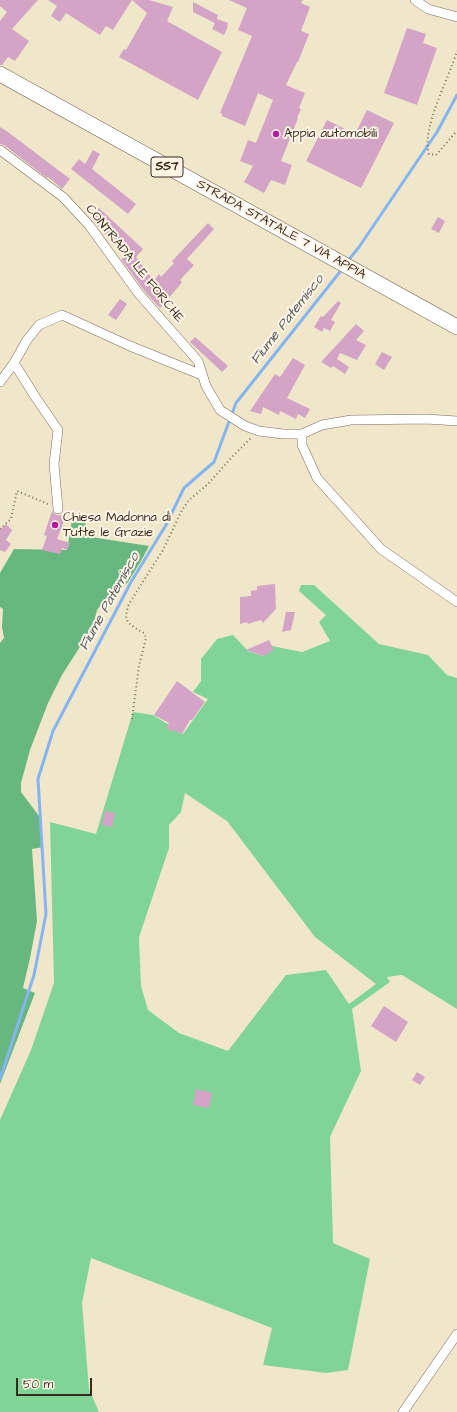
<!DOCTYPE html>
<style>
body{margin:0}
#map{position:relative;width:457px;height:1412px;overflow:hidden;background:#f0e7cb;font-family:"Architects Daughter",sans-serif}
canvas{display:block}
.scale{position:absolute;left:16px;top:1378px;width:76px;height:18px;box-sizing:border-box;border:2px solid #3b2a1e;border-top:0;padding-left:5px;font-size:12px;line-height:14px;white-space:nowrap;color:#3b2a1e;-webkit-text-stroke:3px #fcf5e5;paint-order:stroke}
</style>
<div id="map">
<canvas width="457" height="1412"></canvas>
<div class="scale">50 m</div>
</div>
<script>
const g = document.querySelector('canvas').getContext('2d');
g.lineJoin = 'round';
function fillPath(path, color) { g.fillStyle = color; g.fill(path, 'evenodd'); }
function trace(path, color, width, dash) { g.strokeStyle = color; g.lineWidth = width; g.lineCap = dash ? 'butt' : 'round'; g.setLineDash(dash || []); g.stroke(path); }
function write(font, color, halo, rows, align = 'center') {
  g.font = font + ' "Architects Daughter",sans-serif'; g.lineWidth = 4; g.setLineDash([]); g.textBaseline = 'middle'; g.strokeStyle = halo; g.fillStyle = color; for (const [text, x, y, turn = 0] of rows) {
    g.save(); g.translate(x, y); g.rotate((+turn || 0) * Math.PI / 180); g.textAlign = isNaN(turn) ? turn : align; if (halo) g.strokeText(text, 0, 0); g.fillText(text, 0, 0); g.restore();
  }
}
fillPath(new Path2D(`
 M301,585H314L379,644L428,655L447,675L457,678V1009L402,975L387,977L390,982L352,1009L361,1071L330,1137L333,1243L370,1259L348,1370L326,1373L263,1365L272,1328L91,1258L82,1303L89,1389L99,1412H0V1120L31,1050L54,983L50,822L96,834L133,712L153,715L183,734L208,699L193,692L201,681V659L217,639L233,635L248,651L263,656L272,646L302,652L330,641L319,622L326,615L299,591ZM185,793L227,821L315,937L376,984L349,1004L326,970L286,975L228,1051L179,1033L148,1010L141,986L139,937L169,848V825L181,812Z`), '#80d497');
fillPath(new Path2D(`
 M72,520L85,523L91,537L149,546L141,561L128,582L121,589L106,599L97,610L94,622L90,631L62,675L48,703L30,750L21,783V792L39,816L43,847L32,849L37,921L30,958L23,988L35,993L0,1084V643L4,638L2,627L3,609L0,607V573L14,549L67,550Z`), '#68b680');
trace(new Path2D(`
 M347,262L359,247L437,132L457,95
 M0,1079L34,975L46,914L38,779L53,731L131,582L166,525L184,488L214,462L236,403L343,268`), '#85b5f0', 3);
fillPath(new Path2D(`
 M0,0H38L12,29L29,41L15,61L8,57L2,65H0V21L7,12L0,6Z
 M48,0H149L173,7L167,21L222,52L198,100L119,57L124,49L126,50L147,13L132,0L113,30L106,26L100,35L66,13L60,22L51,16L57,6Z
 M229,0H303L301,3L310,7L301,31L309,34L298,62H297L286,85L305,93L299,108L301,109L297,118H298L281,161L292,165L285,185L271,180L264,193L244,182L253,166L240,161L248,140L256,143L273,100L258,93L245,126L222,116V114L220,113L252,36L238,30L247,8Z
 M193,2L218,15L217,19L228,23L227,29L224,35L212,29L215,23L193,12Z
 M407,28L426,34L423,43L437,48L417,105L384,93Z
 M367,110L394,123L361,188L306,161L327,120L355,134Z
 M0,127L8,132L70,179L62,189L48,177L47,178L4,145L0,144Z
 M93,150L100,154L92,169L136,204L128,214L71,169L79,159L85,164Z
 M99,208L143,249L136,257L154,281L159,274L161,277L174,263L172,261L208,223L214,229L187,259L194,265L180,280L182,282L180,285L160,308L146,293L121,259L125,257L122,254L124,252L109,238L91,218L93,216L92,215Z
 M438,217L445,221L439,233L431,229Z
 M120,299L127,304L116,320L108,315Z
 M338,301L341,303L331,320L335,322L330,331L324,328L322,332L314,327L321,316L323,317Z
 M356,324L364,331L356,340L366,345L357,360L340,353L337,359L349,367L345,374L333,366L331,368L321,362Z
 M195,337L228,366L222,372L190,342Z
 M382,352L392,357L384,370L375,364Z
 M293,358L305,365L287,398L310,409L305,418L298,414L296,419L280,411L279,415L263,407L261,414L250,411L275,374L280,377Z
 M52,511L56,515L66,516L57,539L70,543L67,550L62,548L60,554L42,550L47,536L44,535Z
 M6,524L12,530L6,540L11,544L5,552L0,550V530Z
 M275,584L276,609L263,623L261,620L248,624L247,622L240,624V597L251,596V591L257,590V586Z
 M286,612H295L291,630L282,632Z
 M269,640L274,650L269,652L270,653L263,656L246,650Z
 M177,681L205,702L192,720H190L182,734L174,730L173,732L166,728L169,723L154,715Z
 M105,811L115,813L112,827L102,825Z
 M384,1006L408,1022L396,1042L371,1026Z
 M417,1072L425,1077L420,1085L412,1080Z
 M196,1089L212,1093L209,1108L193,1105Z`), '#d3a4c6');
const street = new Path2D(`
 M415,0L428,9L457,17
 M0,150L63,197L89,225L139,294L198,361L206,386L220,410L245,426L259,431L283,434H302L322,425L351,420L426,419L457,421
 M14,363L36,398L58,430L54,464L58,509
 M0,382L14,363L27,340L39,325L62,315L130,346L202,375
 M302,434V445L317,478L381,549L457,602
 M403,1412L457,1334`);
const primary = new Path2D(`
 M0,74L457,327`);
trace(street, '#7a6c5b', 10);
trace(primary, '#7a6c5b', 16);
trace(new Path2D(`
 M455,133L436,155L429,154C421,128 449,79 457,51
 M0,529L11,519L17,491L48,504
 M132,719L139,666L146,638L144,633C129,624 122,623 129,604L163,550L182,510L189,500L208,484L232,457L252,437`), '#7a6c5b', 2, [1, 3]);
trace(street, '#fff', 9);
trace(primary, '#fff', 15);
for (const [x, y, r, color] of [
 [276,134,4,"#b5179e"],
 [55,525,4,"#b5179e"]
]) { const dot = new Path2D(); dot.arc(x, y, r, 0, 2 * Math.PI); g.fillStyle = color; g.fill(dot); trace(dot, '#fcf5e5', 1.5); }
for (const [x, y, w] of [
 [167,167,32]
]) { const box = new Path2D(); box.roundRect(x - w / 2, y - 10, w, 20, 3); g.fillStyle = '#fcf5e5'; g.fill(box); trace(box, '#3b2a1e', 1); }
write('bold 12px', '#3b2a1e', null, [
 ["SS7",167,167]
]);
write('13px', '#3b2a1e', '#fcf5e5', [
 ["Appia automobili",284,134],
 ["Chiesa Madonna di",63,518],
 ["Tutte le Grazie",63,533]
], 'left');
write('13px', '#3b2a1e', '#fcf5e5', [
 ["STRADA STATALE 7 VIA APPIA",281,230,29],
 ["CONTRADA LE FORCHE",134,264,51]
]);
write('italic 14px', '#51545d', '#fcf5e5', [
 ["Fiume Patemisco",288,320,-52],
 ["Fiume Patemisco",110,602,-61]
]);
</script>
